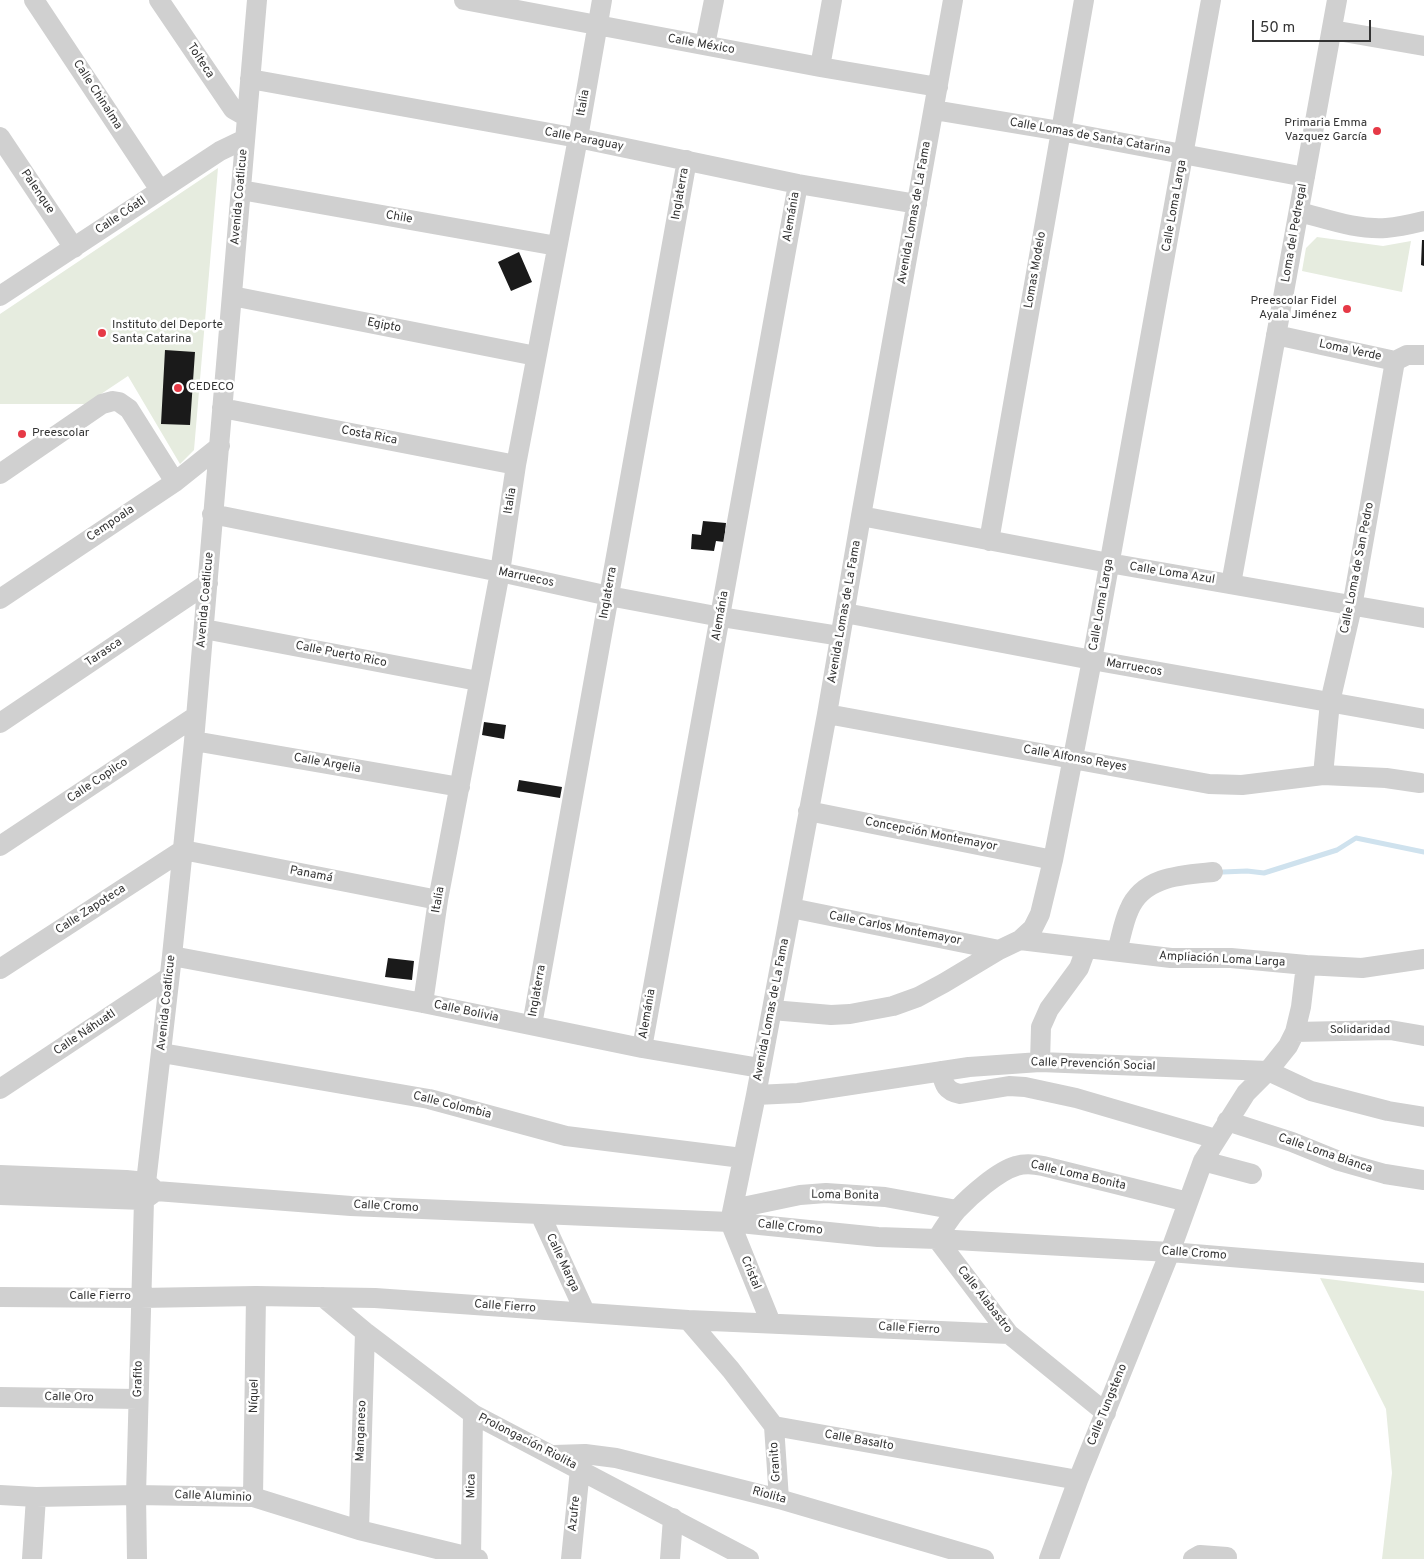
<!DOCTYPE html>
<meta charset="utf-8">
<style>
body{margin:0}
#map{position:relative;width:1424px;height:1559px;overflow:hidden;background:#fff;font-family:Overpass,sans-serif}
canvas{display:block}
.scale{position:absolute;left:1252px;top:20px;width:119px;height:22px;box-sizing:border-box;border:2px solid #333;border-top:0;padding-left:6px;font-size:15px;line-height:18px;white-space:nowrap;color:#333;-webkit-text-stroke:4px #fff;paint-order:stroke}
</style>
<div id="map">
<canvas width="1424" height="1559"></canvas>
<div class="scale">50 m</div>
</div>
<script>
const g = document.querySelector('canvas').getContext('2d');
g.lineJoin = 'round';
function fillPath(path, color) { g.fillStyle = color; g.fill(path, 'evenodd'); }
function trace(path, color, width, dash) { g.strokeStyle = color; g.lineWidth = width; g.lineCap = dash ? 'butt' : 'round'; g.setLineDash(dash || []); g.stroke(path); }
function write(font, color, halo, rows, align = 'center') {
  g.font = font + ' Overpass,sans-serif'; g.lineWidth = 5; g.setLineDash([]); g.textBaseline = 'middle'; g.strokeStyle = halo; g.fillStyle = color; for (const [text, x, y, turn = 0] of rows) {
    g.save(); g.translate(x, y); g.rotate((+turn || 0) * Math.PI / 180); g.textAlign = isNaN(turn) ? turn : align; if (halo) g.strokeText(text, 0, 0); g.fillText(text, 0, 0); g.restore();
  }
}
fillPath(new Path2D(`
 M218,168L194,450L180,464L128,376L86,404H0V314Z
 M1317,237L1383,246L1411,241L1402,292L1302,271L1306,248Z
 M1320,1278L1424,1291V1559H1382L1392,1473L1386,1409Z`), '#e6ecdf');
trace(new Path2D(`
 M1223,872L1247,871L1264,873L1337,850L1356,838L1424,852`), '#cfe2ee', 5);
fillPath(new Path2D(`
 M1422,240H1424V266L1421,265Z
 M519,252L532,282L511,291L498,262Z
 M165,350L195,352L190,425L161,424Z
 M703,521L726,523L724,542L716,541L714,551L691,549L692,534L701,535Z
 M484,722L506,725L504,739L482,735Z
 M519,780L562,787L560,798L517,791Z
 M388,958L414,961L412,980L385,977Z`), '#1a1a1a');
trace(new Path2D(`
 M34,0L160,190
 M159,0L233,109L247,117
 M464,0L820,67L938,87
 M1332,30L1424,46
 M705,45L714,0
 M820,67L832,0
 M250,79L578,138L798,184L917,204
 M934,110L1060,131L1305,177
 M0,137L74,248
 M241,190L557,246
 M1299,212C1327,219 1356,230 1386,228C1399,227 1412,224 1424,221
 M0,296L220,151L245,139
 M232,296L536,356
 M1276,335L1395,361L1407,355H1424
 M222,408L516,465
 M0,474L102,404L113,401L119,402L129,409L175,482
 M212,514L500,572L609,596L721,617L840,636
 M861,516L1109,563L1424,618
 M989,541L1084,0
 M1231,584L1337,0
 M0,599L175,482L220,446
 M845,613L1092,660L1424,719
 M204,629L478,681
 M827,714L1209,784L1242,785L1323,775L1386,778L1420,783
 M0,723L208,583
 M194,741L460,787
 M1323,775L1330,702L1352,607L1395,361
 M808,811L1053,860
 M0,846L196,716
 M791,908L999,950
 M1020,940L1171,958H1231L1306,965L1362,968L1424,959
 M1117,951C1121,938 1123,923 1129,910C1143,876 1182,875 1213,872
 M172,956L423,1003L642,1048L760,1068
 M0,969L183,850L438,900
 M423,1003L438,900L500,572L516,465L578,138L602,0
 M772,1010L831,1015L850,1014L893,1006L918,997L944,983L999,950L1020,940L1033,928L1040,914L1053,860L1092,660L1211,0
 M532,1025L687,160
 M1295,1032L1390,1030L1424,1036
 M642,1048L798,184
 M162,1053L429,1099L566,1136L742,1158
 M1040,1062L1041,1027L1049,1009L1079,968L1086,949
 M941,1071C944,1084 945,1091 960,1094L1009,1086L1025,1087L1076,1098L1216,1139
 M0,1089L169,977
 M756,1095L798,1093L969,1067L1040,1062L1268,1071L1311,1091L1388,1111L1424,1117
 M1227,1121L1292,1142L1339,1161L1385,1174L1424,1180
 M1203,1161L1252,1174
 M0,1175L126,1180L146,1182L156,1191L351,1206L730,1222L878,1237L937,1239L1170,1252L1424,1273
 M0,1195L144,1200L155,1192
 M733,1209L800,1195L826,1193L885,1197L957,1210
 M540,1214L585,1312
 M0,1297L140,1298L256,1296L375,1298L688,1320L1009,1334
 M323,1297L365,1332L473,1414L749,1559
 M688,1320L731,1370L774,1426L1078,1480
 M771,1323L730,1222L756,1095L827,714L861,516L953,0
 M0,1397L138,1399
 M1106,1413L1009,1334L937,1239C943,1229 950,1218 957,1210C970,1196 998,1171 1016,1166C1025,1163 1034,1164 1043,1166L1188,1202
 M774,1426L779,1499
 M554,1455L585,1454L616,1458L779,1499L984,1559
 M0,1495L36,1497L136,1495L253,1497L359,1530L478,1559
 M253,1497L256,1296
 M359,1530L365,1332
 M471,1558L473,1414
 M32,1559L36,1497
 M137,1559L136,1495L144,1200L172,956L194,741L257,0
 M571,1559L580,1469
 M670,1559L673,1518
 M1049,1559L1078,1480L1170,1252L1203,1161L1246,1093L1268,1071L1288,1046L1295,1032L1301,1007L1306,965
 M1193,1559L1200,1555L1227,1557`), '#d0d0d0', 20);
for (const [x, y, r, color] of [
 [1377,131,5,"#e63946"],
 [1347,309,5,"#e63946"],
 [102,333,5,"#e63946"],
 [178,388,5,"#e63946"],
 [22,434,5,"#e63946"]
]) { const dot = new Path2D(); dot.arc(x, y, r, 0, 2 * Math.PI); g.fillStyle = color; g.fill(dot); trace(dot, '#fff', 2); }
write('12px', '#333', '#fff', [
 ["Calle México",701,45,10],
 ["Tolteca",200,61,57],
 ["Calle Chinalma",97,95,57],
 ["Italia",584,103,-80],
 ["Calle Lomas de Santa Catarina",1090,137,10],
 ["Calle Paraguay",584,140,11],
 ["Palenque",37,192,56],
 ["Inglaterra",681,194,-80],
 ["Avenida Coatlicue",240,197,-85],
 ["Calle Loma Larga",1175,206,-80],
 ["Avenida Lomas de La Fama",915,213,-80],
 ["Calle Cóatl",121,216,-34],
 ["Alemánia",792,217,-80],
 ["Chile",399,218,10],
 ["Loma del Pedregal",1295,233,-80],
 ["Lomas Modelo",1036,270,-80],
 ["Egipto",384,326,11],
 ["Loma Verde",1350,351,12],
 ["Costa Rica",369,436,11],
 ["Italia",511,501,-81],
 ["Cempoala",111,524,-34],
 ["Calle Loma de San Pedro",1358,568,-79],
 ["Calle Loma Azul",1172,574,9],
 ["Marruecos",526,578,12],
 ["Inglaterra",609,593,-80],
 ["Avenida Coatlicue",206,600,-85],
 ["Calle Loma Larga",1102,605,-80],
 ["Avenida Lomas de La Fama",845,612,-80],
 ["Alemánia",721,616,-80],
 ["Tarasca",104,653,-34],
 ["Calle Puerto Rico",341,655,11],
 ["Marruecos",1134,668,10],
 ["Calle Alfonso Reyes",1075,759,10],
 ["Calle Argelia",327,764,10],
 ["Calle Copilco",98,781,-34],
 ["Concepción Montemayor",931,835,11],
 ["Panamá",311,875,11],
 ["Italia",439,900,-80],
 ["Calle Zapoteca",91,910,-33],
 ["Calle Carlos Montemayor",895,929,11],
 ["Ampliación Loma Larga",1222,960,3],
 ["Inglaterra",538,991,-80],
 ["Avenida Coatlicue",167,1003,-84],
 ["Avenida Lomas de La Fama",772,1010,-79],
 ["Calle Bolivia",466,1012,12],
 ["Alemánia",648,1014,-80],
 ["Solidaridad",1360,1031],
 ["Calle Náhuatl",85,1033,-34],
 ["Calle Prevención Social",1093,1065,2],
 ["Calle Colombia",452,1106,14],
 ["Calle Loma Blanca",1325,1154,19],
 ["Calle Loma Bonita",1078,1176,13],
 ["Loma Bonita",845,1196,1],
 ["Calle Cromo",386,1207,3],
 ["Calle Cromo",790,1228,6],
 ["Calle Cromo",1194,1254,4],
 ["Calle Marga",562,1263,65],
 ["Cristal",750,1273,68],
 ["Calle Fierro",100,1297],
 ["Calle Alabastro",984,1300,52],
 ["Calle Fierro",505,1307,4],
 ["Calle Fierro",909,1329,3],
 ["Grafito",139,1379,-89],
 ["Níquel",255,1396,-89],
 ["Calle Oro",69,1398,1],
 ["Calle Tungsteno",1108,1405,-68],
 ["Manganeso",362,1431,-88],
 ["Calle Basalto",859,1441,10],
 ["Prolongación Riolita",527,1442,27],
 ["Granito",776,1462,-94],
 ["Mica",472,1486,-89],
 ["Riolita",769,1496,15],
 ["Calle Aluminio",213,1497,2],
 ["Azufre",575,1514,-84]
]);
write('12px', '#333', '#fff', [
 ["Primaria Emma",1367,124,"right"],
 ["Vazquez García",1367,138,"right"],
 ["Preescolar Fidel",1337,302,"right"],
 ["Ayala Jiménez",1337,316,"right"],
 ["Instituto del Deporte",112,326],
 ["Santa Catarina",112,340],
 ["CEDECO",188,388],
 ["Preescolar",32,434]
], 'left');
</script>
